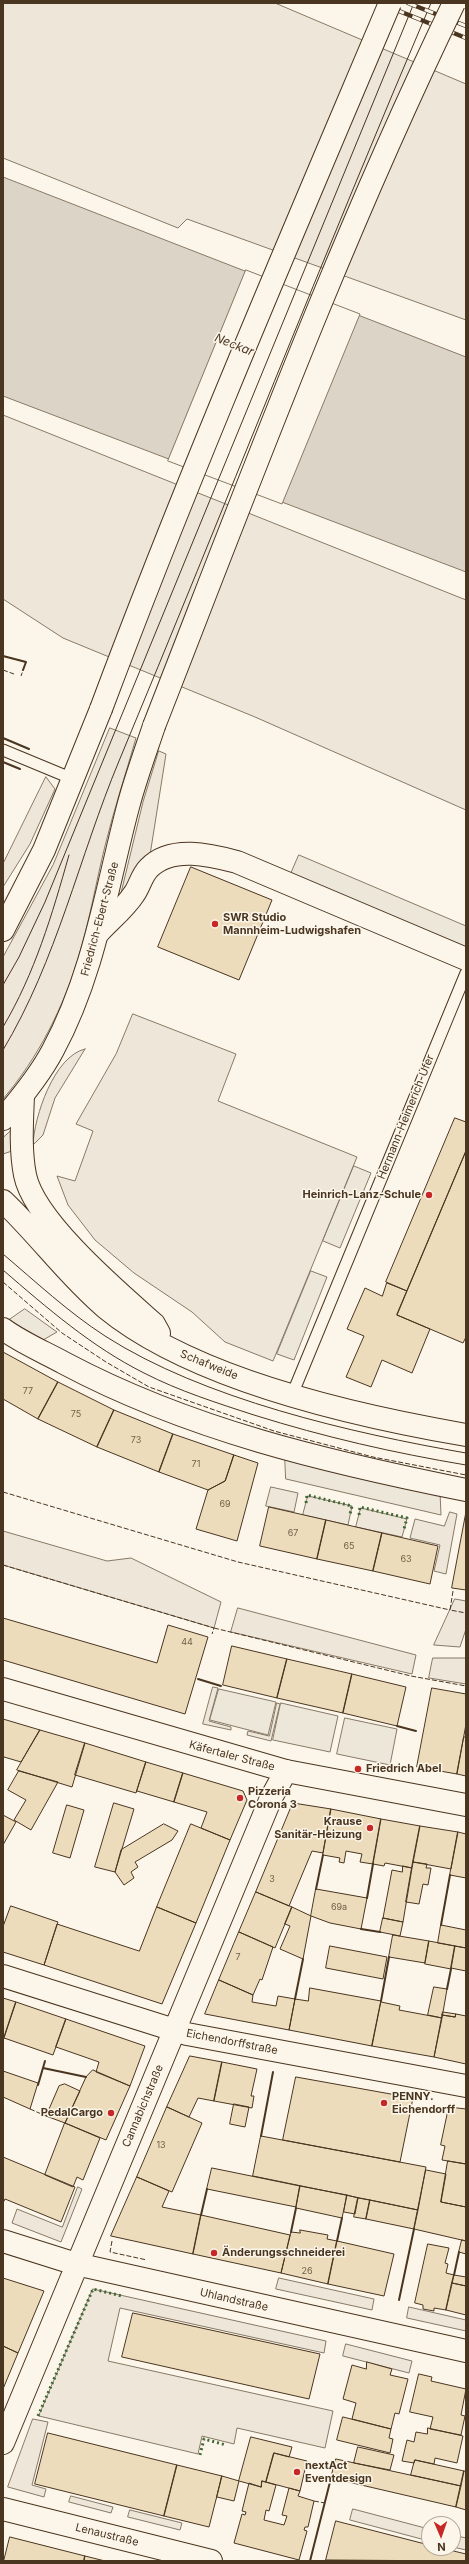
<!DOCTYPE html>
<meta charset="utf-8">
<style>
body{margin:0}
#map{position:relative;width:469px;height:2564px;overflow:hidden;background:#fbf6e9;font-family:Inter,sans-serif}
canvas{display:block}
.frame{position:absolute;inset:0;border:4px solid #4a3520;pointer-events:none}
.north{position:absolute;left:421px;top:2516px;width:40px;height:40px;box-sizing:border-box;background:#fbf6e9;border:1px solid #b4a999;border-radius:50%;rotate:178deg;font-size:11px;font-weight:700;line-height:16px;text-align:center;color:#4a3520}
.north::after{content:'';display:block;margin:auto;width:14px;height:18px;background:#c62828;clip-path:polygon(50% 0,100% 100%,50% 72%,0 100%)}
</style>
<div id="map">
<canvas width="469" height="2564"></canvas>
<div class="frame"></div>
<div class="north">N</div>
</div>
<script>
const g = document.querySelector('canvas').getContext('2d');
g.lineJoin = 'round';
function fillPath(path, color) { g.fillStyle = color; g.fill(path, 'evenodd'); }
function trace(path, color, width, dash) { g.strokeStyle = color; g.lineWidth = width; g.lineCap = dash ? 'butt' : 'round'; g.setLineDash(dash || []); g.stroke(path); }
function write(font, color, halo, rows, align = 'center') {
  g.font = font + ' Inter,sans-serif'; g.lineWidth = 3; g.setLineDash([]); g.textBaseline = 'middle'; g.strokeStyle = halo; g.fillStyle = color; for (const [text, x, y, turn = 0] of rows) {
    g.save(); g.translate(x, y); g.rotate((+turn || 0) * Math.PI / 180); g.textAlign = isNaN(turn) ? turn : align; if (halo) g.strokeText(text, 0, 0); g.fillText(text, 0, 0); g.restore();
  }
}
const green = new Path2D(`
 M3,3H275L466,84V320L187,219L178,228L3,158Z
 M3,415L466,600V810L255,717L63,638L3,599Z
 M110,728L136,738C126,773 114,809 105,846C96,882 90,919 79,955C64,1007 38,1058 3,1099V957L53,865Z
 M159,751L166,754L150,855L127,893H121L143,802Z
 M46,777L55,789L30,844L3,887V864Z
 M133,1014L236,1054L218,1101L357,1157L273,1361L225,1342L192,1312L134,1273L95,1240L68,1205L57,1176L75,1181L93,1131L76,1124L116,1054Z
 M85,1049L55,1098L43,1135L33,1145C34,1117 54,1056 85,1049Z
 M13,1129L12,1151L3,1154V1138Z
 M271,1487L298,1493L294,1512L266,1506Z
 M308,1496L352,1506L348,1525L303,1515Z
 M361,1508L407,1519L402,1537L356,1527Z
 M450,1512L457,1514L446,1574L434,1571L440,1545L410,1538L415,1519L444,1526Z
 M3,1531L107,1561L131,1558L221,1602L214,1628L3,1565Z
 M455,1599L466,1601V1629L460,1647L434,1645Z
 M238,1608L416,1655L412,1674L231,1632Z
 M433,1658H466V1684L429,1678Z
 M213,1687L218,1688L209,1721L231,1727V1730L203,1724Z
 M277,1703L280,1704L271,1741L247,1735L248,1731L269,1736Z
 M78,2187L82,2189L61,2242L12,2223L17,2209L62,2227Z
 M279,2278L374,2299L372,2310L276,2289Z
 M93,2289L326,2341L324,2353L120,2308L108,2361L333,2411L325,2448L237,2428L234,2444L202,2436L198,2454L39,2416Z
 M409,2307L466,2320V2331L407,2318Z
 M346,2344L412,2361L409,2373L343,2356Z
 M33,2419L48,2422L32,2485L46,2489L44,2497L8,2487Z
 M71,2496L113,2507L111,2513L69,2502Z
 M353,2509L429,2529V2541L350,2520Z
 M130,2510L182,2523L180,2530L128,2517Z
 M453,2535L466,2538V2550L453,2547Z`);
fillPath(green, '#ede6d9');
trace(green, '#887966', 1);
const parking = new Path2D(`
 M299,855L466,926V959L287,883Z
 M354,1166L371,1173L340,1248L323,1241Z
 M311,1271L327,1277L294,1360L277,1354Z
 M25,1309L57,1332L43,1340L9,1320Z
 M285,1456L440,1492L441,1515L286,1479Z
 M219,1689L276,1702L268,1735L210,1720Z
 M281,1703L338,1716L330,1752L273,1740Z
 M345,1718L397,1729L390,1765L337,1754Z`);
fillPath(parking, '#ede7d9');
trace(parking, '#887966', 1);
const water = new Path2D(`
 M3,177L466,357V572L3,396Z`);
fillPath(water, '#dcd4c6');
trace(water, '#887966', 1);
const pier = new Path2D(`
 M246,270L360,314L282,504L168,461Z`);
fillPath(pier, '#fbf6e9');
trace(pier, '#887966', 1);
const building = new Path2D(`
 M191,867L272,900L239,980L158,947Z
 M455,1118L466,1122V1151L407,1291L386,1282Z
 M466,1151V1337L463,1343L397,1315Z
 M387,1283L407,1291L397,1315L430,1329L412,1373L382,1360L371,1387L346,1377L364,1336L347,1329L365,1288L382,1296Z
 M3,1352L58,1382L38,1419L3,1399Z
 M58,1382L114,1410L97,1447L38,1419Z
 M114,1410L173,1434L159,1472L97,1447Z
 M173,1434L234,1455L225,1481L208,1490L159,1472Z
 M234,1455L258,1463L237,1541L196,1529L208,1490L225,1481Z
 M269,1507L326,1520L317,1559L260,1546Z
 M466,1512V1590L452,1588Z
 M326,1520L382,1533L373,1571L317,1559Z
 M382,1533L438,1546L430,1584L373,1571Z
 M3,1618L157,1663L168,1625L208,1637L185,1714L3,1660Z
 M232,1646L287,1659L277,1698L223,1685Z
 M287,1659L352,1674L343,1713L277,1698Z
 M352,1674L406,1687L397,1726L343,1713Z
 M432,1688L466,1694V1724L457,1774L417,1767Z
 M3,1719L40,1730L21,1762L4,1757L3,1759Z
 M40,1730L85,1743L72,1787L17,1770Z
 M464,1737H466V1776L457,1774Z
 M85,1743L146,1762L136,1793L75,1775Z
 M146,1762L183,1773L174,1802L137,1791Z
 M19,1771L58,1782L31,1830L14,1820L26,1800L8,1790Z
 M183,1773L243,1791L247,1800L230,1840L201,1828L207,1812L174,1802Z
 M114,1803L134,1809L115,1872L95,1867Z
 M293,1803L331,1809L323,1853L312,1851L289,1906L256,1892Z
 M67,1805L84,1810L70,1858L53,1853Z
 M331,1809L381,1819L373,1864L360,1862L362,1854L346,1851L344,1863L339,1862L340,1858L323,1855Z
 M3,1815L16,1822L3,1845Z
 M381,1819L420,1826L412,1868L385,1863L384,1866L373,1864Z
 M164,1824L178,1831L172,1840L135,1862L138,1867L131,1872L134,1878L124,1885L115,1872L121,1850Z
 M191,1824L230,1840L196,1923L157,1907Z
 M420,1826L458,1832L451,1869L413,1862Z
 M458,1832L466,1834V1878L450,1875Z
 M413,1862L427,1864L426,1868H431L428,1885L423,1884L419,1904L406,1902Z
 M403,1866L412,1868L403,1922L383,1918L392,1870L402,1872Z
 M316,1889L367,1898L361,1929L330,1923L311,1916Z
 M256,1892L292,1907L275,1948L239,1932Z
 M11,1906L58,1922L44,1965L3,1952V1927Z
 M157,1907L196,1923L162,2004L44,1965L57,1924L139,1951Z
 M292,1907L311,1916L303,1959L280,1949L290,1926L285,1924Z
 M383,1918L403,1922L400,1936L380,1932Z
 M441,1925L466,1930V1948L438,1943Z
 M239,1932L273,1947L262,1980L260,1979L253,1995L219,1980Z
 M393,1935L429,1941L425,1963L389,1957Z
 M429,1941L455,1946L451,1969L425,1964Z
 M330,1946L387,1957L383,1979L326,1968Z
 M455,1946L466,1948V1971L451,1968Z
 M219,1980L253,1995L252,2002L276,2006L278,1996L295,1999L289,2030L205,2014Z
 M434,1987L447,1989L442,2018L428,2015Z
 M310,1988L381,2001L372,2046L289,2030L295,1999L308,2001Z
 M3,1998L16,2002L3,2041Z
 M16,2002L66,2019L53,2055L4,2038Z
 M381,2002L400,2006L399,2010L442,2018L434,2057L372,2046Z
 M443,2012L456,2014L455,2017L442,2015Z
 M456,2014L466,2016V2064L434,2057L442,2015L455,2017Z
 M66,2019L145,2046L130,2086L96,2072L99,2062L56,2047Z
 M190,2056L222,2062L214,2101L198,2098L189,2117L167,2107Z
 M222,2062L257,2069L251,2096H254L252,2108L214,2101Z
 M93,2070L130,2086L106,2140L65,2123L86,2077Z
 M3,2071L38,2083L30,2109L3,2097Z
 M296,2077L413,2098L400,2162L283,2140Z
 M65,2084L80,2091L65,2123L46,2116L59,2086Z
 M234,2104L249,2107L245,2127L230,2124Z
 M167,2107L202,2123L172,2192L137,2177Z
 M449,2107L466,2109V2164L442,2160L445,2146L441,2145Z
 M65,2123L100,2138L83,2180L77,2177L73,2187L45,2175Z
 M261,2136L426,2167L418,2210L253,2176Z
 M3,2157L75,2187L61,2222L5,2199L3,2203Z
 M448,2161L466,2164V2207L441,2202Z
 M212,2168L300,2186L296,2207L207,2189Z
 M426,2170L446,2174L441,2202L466,2207V2241L414,2229Z
 M137,2177L169,2191L162,2207L201,2215L193,2254L111,2236Z
 M300,2186L347,2195L342,2218L296,2208Z
 M347,2195L358,2198L355,2214L344,2212Z
 M358,2198L370,2200L366,2219L354,2217Z
 M370,2200L418,2210L414,2229L366,2219Z
 M201,2215L290,2235L281,2273L193,2254Z
 M300,2230L328,2235L327,2239L337,2241L328,2284L281,2273L291,2232L300,2233Z
 M462,2240L466,2241V2254L459,2252Z
 M337,2241L394,2254L384,2296L328,2284Z
 M428,2244L449,2248L445,2263L448,2264L446,2273L454,2275L446,2310L434,2308V2311L423,2309V2305L415,2303Z
 M454,2275L466,2277V2286L452,2283Z
 M3,2278L44,2291L18,2353L3,2346Z
 M452,2283L466,2286V2315L446,2310Z
 M133,2313L320,2354L309,2399L122,2357Z
 M3,2346L18,2353L3,2389Z
 M367,2362L392,2369L390,2375L408,2379L399,2414L395,2413L391,2429L352,2419L356,2403L343,2399L352,2365L366,2369Z
 M419,2374L432,2377L431,2381L466,2389L461,2415L465,2416L461,2435L430,2429L433,2417L410,2412Z
 M343,2417L391,2429L389,2438L393,2439L390,2453L337,2440Z
 M428,2428L463,2436L457,2463L435,2458L434,2464L415,2460L414,2463L402,2461L407,2440L414,2442L416,2432L427,2434Z
 M48,2433L177,2465L164,2516L35,2484Z
 M251,2437L292,2447L289,2457L274,2453L266,2482L262,2481L261,2487L239,2481Z
 M358,2447L394,2455L390,2470L354,2463Z
 M274,2453L307,2461L300,2491L266,2482Z
 M336,2459L461,2486L456,2507L331,2478Z
 M415,2460L464,2471L461,2486L411,2475Z
 M177,2465L222,2476L209,2527L164,2516Z
 M464,2471H466V2510L456,2507Z
 M222,2476L239,2481L234,2501L217,2497Z
 M262,2481L276,2485L269,2511L266,2510L264,2520L284,2525L287,2516L282,2515L289,2488L300,2491L298,2496L314,2501L308,2527H305L304,2530L307,2531L299,2560L234,2543L242,2514L245,2515L246,2512L242,2511L249,2483L261,2487Z
 M336,2521L429,2545V2548H441L466,2554V2561L326,2560Z
 M10,2537L85,2556L84,2561H4Z
 M85,2556L105,2561H84Z`);
fillPath(building, '#ecdcbc');
trace(building, '#4a3520', 1);
const lane = new Path2D(`
 M3,750L73,779
 M292,1395L466,973`);
const street = new Path2D(`
 M99,932C110,920 125,908 134,894C140,886 141,876 149,868C171,845 211,855 237,862L466,959
 M3,1329C22,1343 44,1352 64,1363C190,1430 327,1462 466,1490
 M3,1976L187,2034L466,2086
 M3,2241L76,2264L466,2351
 M3,2443L271,1798L286,1771
 M3,2509L211,2561`);
const secondary = new Path2D(`
 M23,1096C22,1122 20,1149 25,1175C34,1221 118,1292 154,1324L159,1333
 M3,1201C39,1235 68,1276 106,1308C194,1380 356,1416 466,1435
 M3,1689L286,1771L466,1805`);
const primary = new Path2D(`
 M3,930L44,850L101,709
 M3,1119C21,1098 40,1075 53,1050C94,974 106,890 128,807C135,780 145,753 154,726`);
trace(lane, '#4a3520', 13);
trace(street, '#4a3520', 24);
trace(secondary, '#4a3520', 24);
trace(primary, '#4a3520', 24);
trace(lane, '#fbf6e9', 11);
trace(street, '#fbf6e9', 22);
trace(secondary, '#fbf6e9', 22);
trace(primary, '#fbf6e9', 22);
trace(new Path2D(`
 M3,985L19,957L45,902L414,3
 M3,1027C35,973 52,915 69,855
 M3,1050C57,960 79,857 119,761C224,509 324,254 431,3
 M3,1254C36,1282 68,1312 105,1336C203,1399 351,1433 466,1453
 M3,1270C47,1308 92,1347 144,1373C179,1391 217,1403 254,1415C324,1437 394,1453 466,1465`), '#4a3520', 1);
const rail = new Path2D(`
 M379,3L466,38
 M408,3L466,26`);
trace(rail, '#4a3520', 4.5);
trace(rail, '#fbf6e9', 3, [9]);
const primaryBridge = new Path2D(`
 M101,709C190,471 291,237 390,3
 M154,726C249,483 340,238 454,3`);
trace(primaryBridge, '#4a3520', 24, []);
trace(primaryBridge, '#fbf6e9', 22);
trace(new Path2D(`
 M306,1503L307,1495L352,1506L350,1514
 M359,1515L360,1507L407,1518L404,1529
 M38,2416L93,2289L122,2296
 M200,2455L204,2439L226,2445`), '#436837', 3, [2, 3]);
trace(new Path2D(`
 M3,656L26,662L21,676
 M3,670L14,674
 M3,1282L62,1333L106,1362L149,1387L274,1431L373,1457L466,1475
 M3,1492L238,1562L450,1610
 M3,1565L214,1628L212,1634
 M453,1591L450,1610L466,1613
 M214,1628L411,1676L466,1686
 M30,2109L46,2116
 M112,2241L110,2252L147,2260
 M314,2501L325,2503`), '#4a3520', 1, [5, 2]);
trace(new Path2D(`
 M3,656L26,662L23,670
 M3,738L29,749
 M3,762L20,769
 M198,1679L221,1686
 M397,1726L416,1731
 M316,1889L323,1855
 M367,1898L373,1864
 M441,1925L450,1875
 M361,1929L380,1932
 M447,1989L451,1969
 M295,1999L303,1959
 M381,2001L389,1957
 M43,2068L86,2077
 M38,2085L45,2061
 M261,2136L273,2072
 M201,2215L207,2189
 M291,2232L296,2208
 M337,2241L342,2218
 M454,2275L459,2252
 M399,2300L414,2229
 M310,2561L331,2478`), '#4a3520', 2);
for (const [x, y, r, color] of [
 [215,924,4,"#c62828"],
 [429,1195,4,"#c62828"],
 [358,1769,4,"#c62828"],
 [240,1798,4,"#c62828"],
 [370,1828,4,"#c62828"],
 [384,2103,4,"#c62828"],
 [111,2113,4,"#c62828"],
 [214,2253,4,"#c62828"],
 [297,2472,4,"#c62828"]
]) { const dot = new Path2D(); dot.arc(x, y, r, 0, 2 * Math.PI); g.fillStyle = color; g.fill(dot); trace(dot, '#fbf6e9', 1.5); }
write('9px', '#725f47', null, [
 ["77",28,1391],
 ["75",76,1414],
 ["73",136,1440],
 ["71",196,1464],
 ["69",225,1504],
 ["67",293,1533],
 ["65",349,1546],
 ["63",406,1559],
 ["44",187,1642],
 ["3",272,1879],
 ["69a",339,1907],
 ["7",238,1957],
 ["13",161,2145],
 ["26",307,2271]
]);
write('bold 11px', '#4a3520', '#fbf6e9', [
 ["SWR Studio",223,918],
 ["Mannheim-Ludwigshafen",223,931],
 ["Heinrich-Lanz-Schule",421,1195,"right"],
 ["Friedrich Abel",366,1769],
 ["Pizzeria",248,1792],
 ["Corona 3",248,1805],
 ["Krause",362,1822,"right"],
 ["Sanitär-Heizung",362,1835,"right"],
 ["PENNY.",392,2097],
 ["Eichendorff",392,2110],
 ["PedalCargo",103,2113,"right"],
 ["Änderungsschneiderei",222,2253],
 ["nextAct",305,2466],
 ["Eventdesign",305,2479]
], 'left');
write('11px', '#4a3520', '#fbf6e9', [
 ["Friedrich-Ebert-Straße",100,919,-75],
 ["Hermann-Heimerich-Ufer",406,1117,-68],
 ["Schafweide",209,1365,22],
 ["Käfertaler Straße",232,1756,15],
 ["Eichendorffstraße",232,2042,11],
 ["Cannabichstraße",143,2106,-67],
 ["Uhlandstraße",234,2300,13],
 ["Lenaustraße",107,2535,14]
]);
write('italic 12px', '#4a3520', '#fbf6e9', [
 ["Neckar",234,345,22]
]);
</script>
